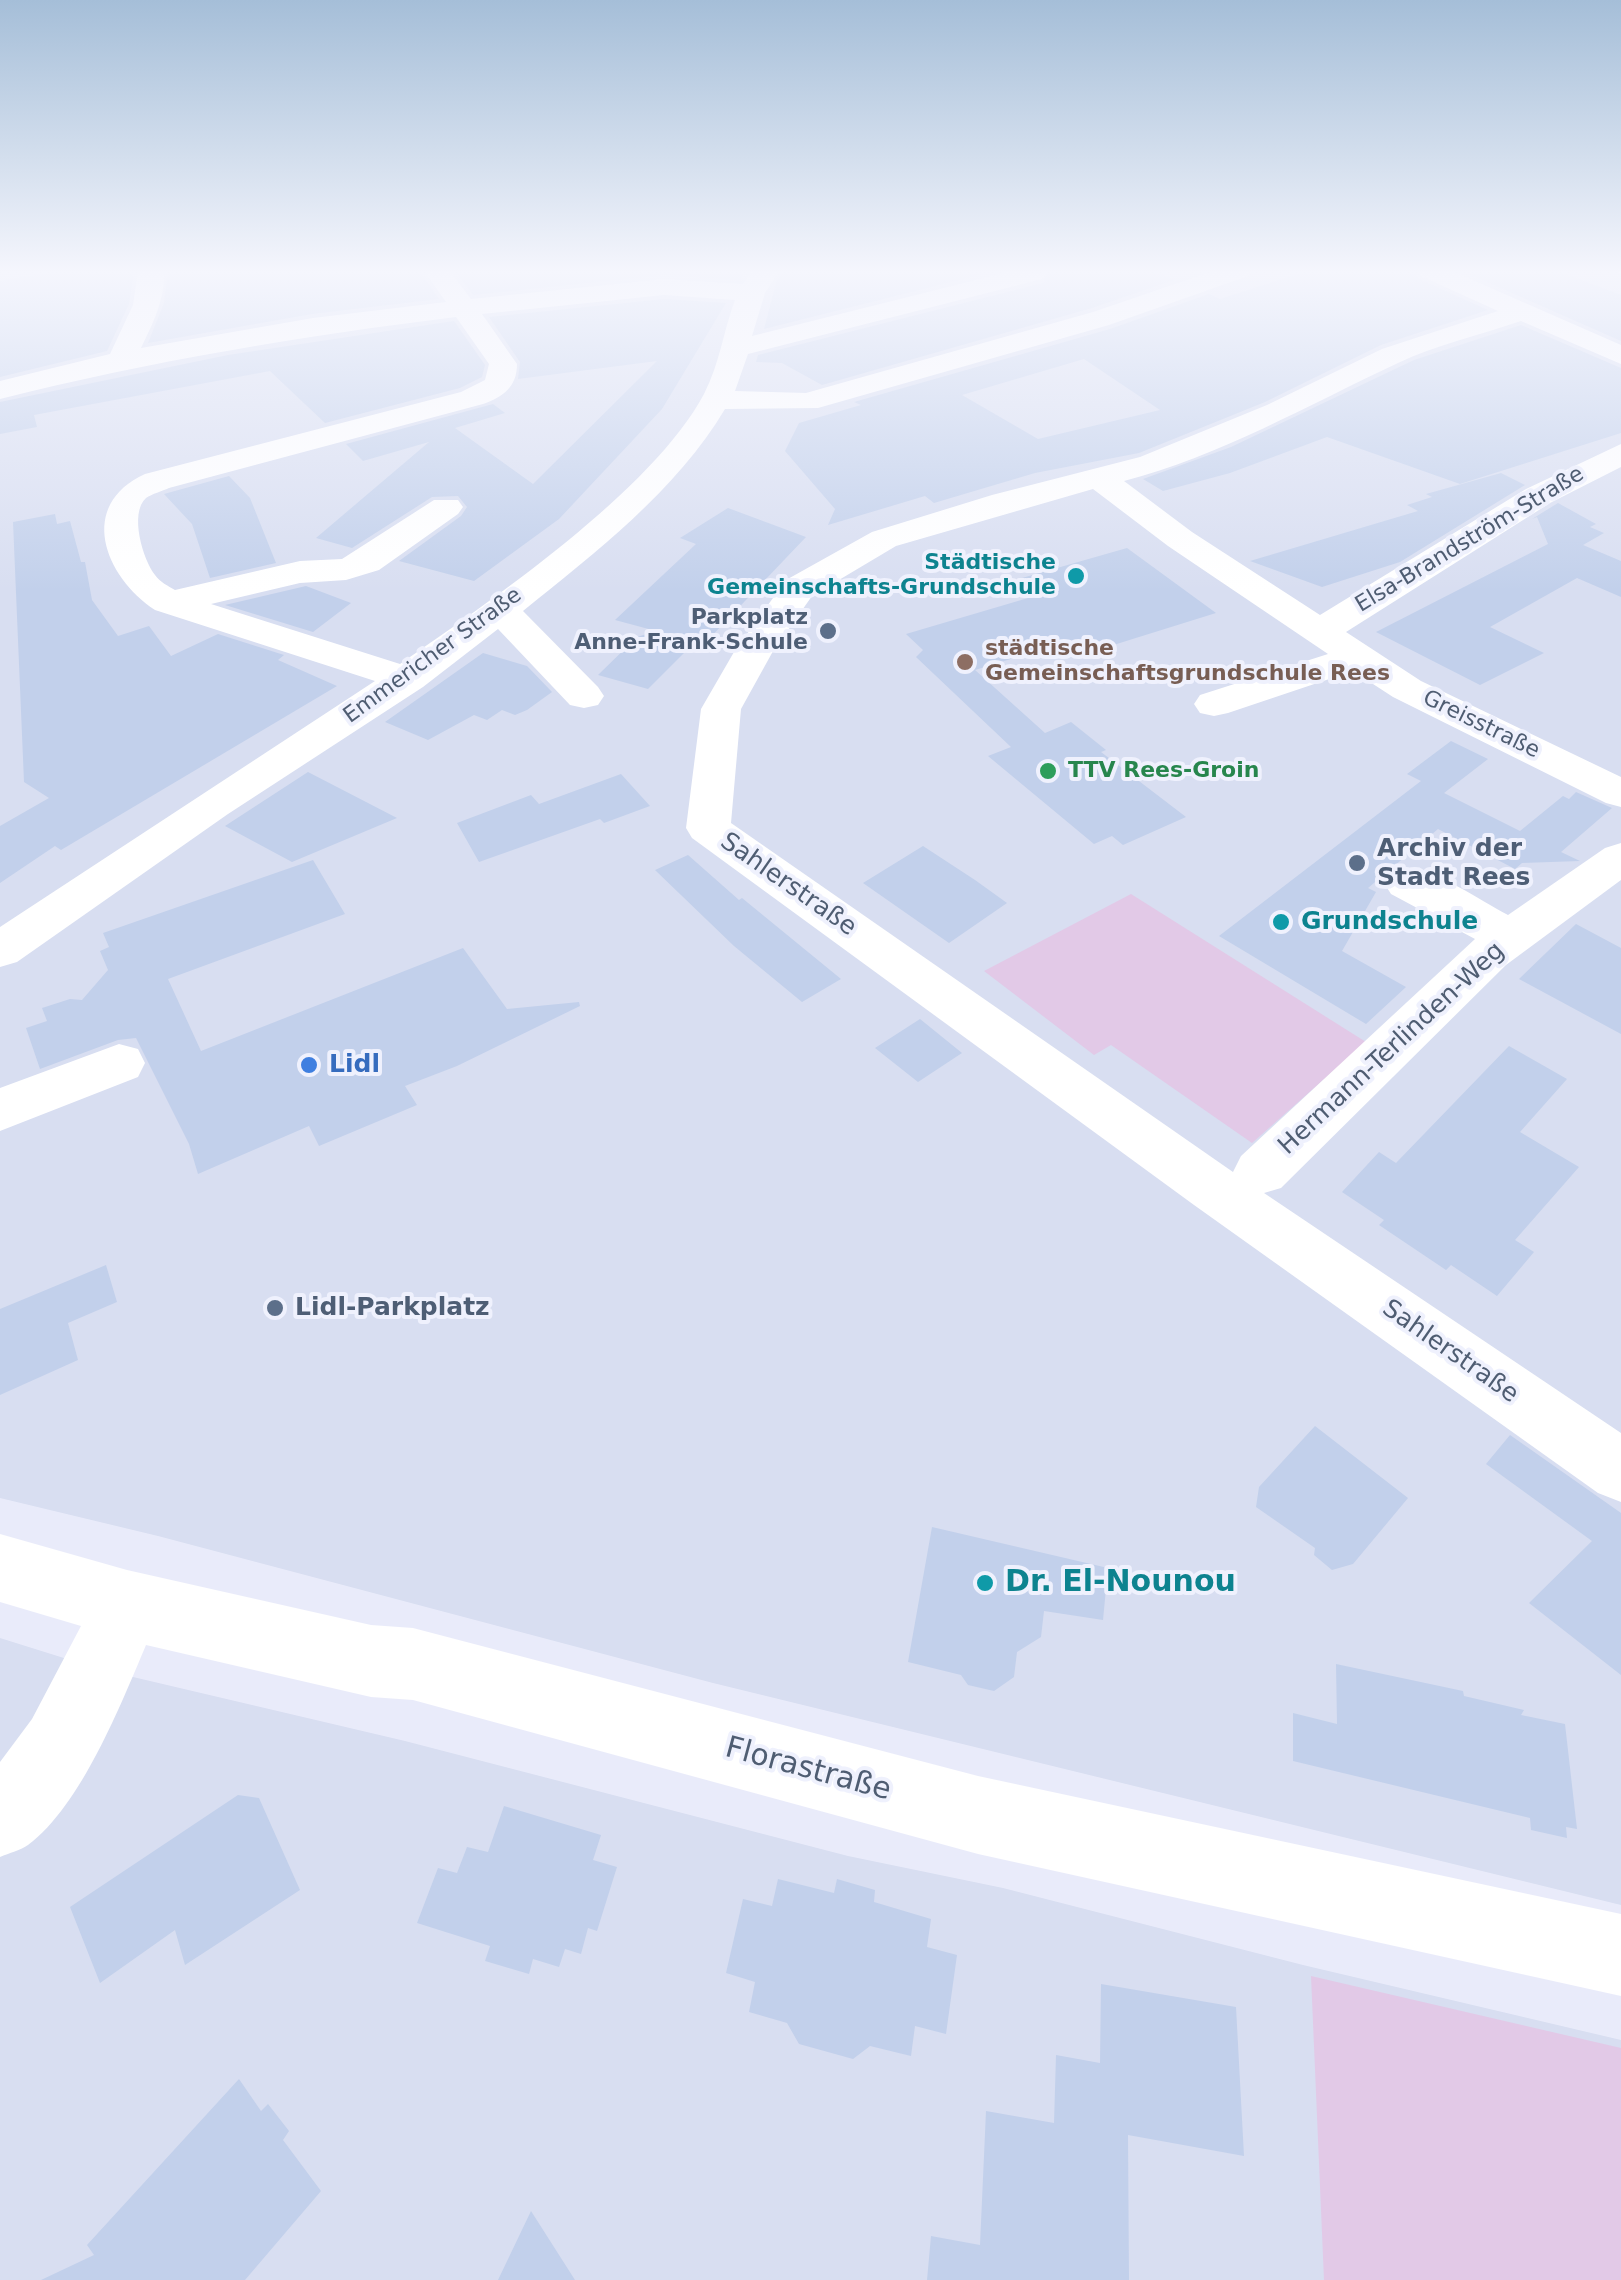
<!DOCTYPE html>
<meta charset="utf-8">
<style>
body{margin:0}
canvas{display:block;background:#e9ebfa}
</style>
<canvas width="1621" height="2280"></canvas>
<script>
const g = document.querySelector('canvas').getContext('2d');
g.lineJoin = 'round';
function fillPath(path, color) { g.fillStyle = color; g.fill(path, 'evenodd'); }
function trace(path, color, width, dash) { g.strokeStyle = color; g.lineWidth = width; g.lineCap = dash ? 'butt' : 'round'; g.setLineDash(dash || []); g.stroke(path); }
function write(font, color, halo, rows, align = 'center') {
  g.font = font + ' "DejaVu Sans",sans-serif'; g.lineWidth = 8; g.setLineDash([]); g.textBaseline = 'middle'; g.strokeStyle = halo; g.fillStyle = color; for (const [text, x, y, turn = 0] of rows) {
    g.save(); g.translate(x, y); g.rotate((+turn || 0) * Math.PI / 180); g.textAlign = isNaN(turn) ? turn : align; if (halo) g.strokeText(text, 0, 0); g.fillText(text, 0, 0); g.restore();
  }
}
fillPath(new Path2D(`
 M0,271H1612L1621,274V1905L713,1683L158,1536L0,1498Z
 M0,1638L99,1669L405,1741L848,1856L1003,1888L1303,1965L1621,2040V2280H0Z`), '#d8def1');
fillPath(new Path2D(`
 M1131,894L1366,1042L1252,1143L1111,1045L1094,1055L984,971Z
 M1311,1976L1621,2048V2280H1324Z`), '#e2c9e7');
fillPath(new Path2D(`
 M60,271H134L129,304L107,351L0,377V281Z
 M168,271H420L439,299L312,314L148,343L164,303Z
 M455,271H745L740,280L664,275L473,295Z
 M783,271H995L764,329L776,283Z
 M1049,271H1152L1174,280L1092,308L822,385L782,363L756,362L758,355L1043,283Z
 M1307,271H1413L1419,279L1488,310L1381,345L1265,402L1139,453L1035,473L934,503L925,496L828,525L835,509L785,451L799,423L861,405L854,402L1110,329L1209,294L1220,299ZM1084,359L1160,410L1038,439L962,395Z
 M1462,271H1558L1621,295V341Z
 M664,299L726,303L662,409L559,519L474,581L399,561L461,516L467,507L458,496L432,497L352,548L316,538L429,442L363,461L346,444L493,404L505,413L455,428L533,484L657,361L518,379L520,362L489,317Z
 M454,321L485,365L482,377L460,388L325,423L270,371L34,415L37,427L0,434V402L228,355Z
 M1521,325L1621,368V433L1460,484L1327,437L1230,473L1163,491L1143,479L1231,447L1414,360Z
 M1501,473L1525,485L1400,562L1322,587L1250,561L1418,511L1407,505L1432,497L1426,494Z
 M229,476L250,498L276,563L210,578L192,524L164,494Z
 M1558,503L1596,524L1590,527L1604,533L1583,545L1621,561V597L1577,578L1490,627L1544,653L1480,685L1376,632L1548,544L1537,517L1532,519Z
 M728,508L806,537L704,644L696,641L648,689L598,675L637,637L656,631L615,620L696,544L680,538Z
 M55,514L57,524L70,521L81,562H85L92,600L118,636L149,626L171,656L218,634L284,655L278,660L337,686L61,850L55,846L0,883V826L49,798L24,782L13,522Z
 M1127,548L1216,613L1091,652L1076,639L975,670L1045,733L1071,722L1106,750L1101,752L1186,817L1123,845L1112,836L1094,844L988,756L1011,747L916,657L923,650L906,634L1028,598L1008,582Z
 M306,586L351,603L313,632L225,605Z
 M483,653L527,666L552,692L527,710L515,715L502,710L487,720L474,715L428,740L385,722Z
 M1451,741L1488,759L1444,793L1520,831L1563,796L1569,799L1576,792L1612,808L1561,852L1580,861L1522,863L1515,869L1438,829L1368,888L1376,892L1342,951L1406,987L1366,1024L1219,936L1421,781L1407,774Z
 M308,772L397,818L292,862L225,826Z
 M621,774L650,806L604,823L600,819L479,862L457,823L531,795L539,804Z
 M923,846L975,880L1007,903L949,943L863,883Z
 M688,855L739,900L742,898L841,979L802,1002L734,946L655,870Z
 M313,860L345,914L168,979L201,1051L463,948L507,1009L579,1002L580,1006L457,1066L405,1086L417,1105L319,1146L309,1126L198,1174L189,1144L136,1038L118,1040L40,1069L26,1028L47,1021L42,1008L70,999L82,1000L108,970L100,951L109,947L103,933Z
 M1576,924L1621,948V1034L1519,979Z
 M920,1019L962,1053L918,1082L875,1048Z
 M1509,1046L1567,1079L1520,1132L1579,1167L1515,1240L1534,1252L1497,1296L1451,1265L1446,1270L1379,1225L1384,1220L1342,1192L1379,1152L1396,1163Z
 M106,1265L117,1302L68,1323L78,1360L0,1395V1309Z
 M1315,1426L1408,1498L1353,1564L1332,1570L1314,1555L1315,1548L1256,1507L1259,1487Z
 M1510,1435L1621,1513V1675L1529,1603L1592,1541L1486,1464Z
 M932,1527L1108,1568L1103,1620L1044,1611L1041,1637L1017,1652L1014,1677L994,1691L968,1685L961,1675L908,1662Z
 M1336,1664L1463,1691L1464,1696L1524,1710L1521,1715L1565,1724L1577,1829L1566,1827L1567,1838L1531,1830L1530,1818L1293,1761V1713L1337,1724Z
 M238,1795L259,1798L300,1890L185,1965L175,1930L100,1983L70,1907Z
 M504,1806L601,1835L593,1860L617,1867L597,1931L588,1928L581,1954L565,1949L559,1967L533,1959L529,1974L485,1961L490,1946L417,1923L438,1868L457,1873L467,1847L488,1852Z
 M778,1879L834,1893L837,1879L875,1890L874,1902L931,1919L927,1947L957,1955L946,2034L915,2026L911,2056L870,2046L853,2059L799,2044L787,2023L749,2012L755,1982L726,1973L743,1899L772,1906Z
 M1101,1984L1236,2007L1244,2156L1128,2135L1129,2280H927L931,2236L980,2245L986,2111L1054,2123L1056,2055L1100,2063Z
 M239,2079L261,2111L268,2104L289,2131L283,2140L321,2191L245,2280H41L94,2255L87,2245Z
 M531,2211L575,2280H498Z`), '#c2d0eb');
fillPath(new Path2D(`
 M138,271H164C165,300 153,323 141,348L313,318L446,302L424,271H450L471,299L664,279L743,284L752,271H779L765,293L752,336L1012,271L1046,274L1042,279L748,354L735,391L806,393L1093,312L1213,271H1252L1248,276L1109,325L818,408L725,409C677,490 595,553 523,611L598,687L604,696L598,705L584,708L570,705L498,629L423,687L228,814L17,962L0,967V927L375,681L155,610C104,576 77,505 145,474L461,392L485,380L489,364L456,317C302,336 151,361 0,399V381L110,354L133,305ZM664,295L735,300C723,332 720,363 704,394C653,490 491,601 400,664L211,604L300,583L346,580L379,570L458,514L463,507L458,500H434L342,559L300,561L175,590C168,586 160,582 155,575C143,560 129,513 146,498C152,494 162,491 169,488L483,404C503,397 517,387 517,364L482,314Z
 M1417,271H1452L1621,345V364L1521,321C1480,335 1436,345 1398,363C1308,405 1220,456 1124,481L1192,532L1320,615L1526,489L1621,444V467L1550,503L1346,632L1421,681L1621,777V807L1606,803L1393,697L1353,671L1228,713L1214,716L1200,713L1194,704L1200,695L1328,654L1168,546L1093,489L896,546L812,596L772,653L741,709L731,823L1233,1172L1241,1156L1475,939L1391,894L1384,883L1391,872C1429,862 1475,898 1508,915L1605,848L1621,843V880L1506,965L1281,1188L1264,1193L1621,1433V1502L1598,1493L1194,1205L692,838L686,828L701,709L734,652L786,580L872,532L992,495L1140,457L1267,405L1382,349L1498,311L1421,276Z
 M119,1044L138,1049L145,1063L138,1077L0,1131V1088Z
 M0,1534L127,1570L371,1625L413,1628L978,1776L1621,1914V1996L978,1854L413,1700L371,1697L146,1645C121,1704 81,1806 28,1845C21,1850 9,1853 0,1857V1762L32,1719L81,1626L0,1602Z`), '#fff');
const sky = g.createLinearGradient(0, 0, 0, 591);
sky.addColorStop(0, '#a5bed8');
sky.addColorStop(0.46, '#f5f6fd');
sky.addColorStop(1, '#f5f6fd00');
g.fillStyle = sky;
g.fillRect(0, 0, 1621, 591);
for (const [x, y, r, color] of [
 [1076,576,10,"#0f9aa8"],
 [828,631,10,"#5c6f8a"],
 [965,662,10,"#8d6e63"],
 [1048,771,10,"#2e9e5b"],
 [1357,863,10,"#5c6f8a"],
 [1281,922,10,"#0f9aa8"],
 [309,1065,10,"#3f7fe0"],
 [275,1308,10,"#5c6f8a"],
 [985,1583,10,"#0f9aa8"]
]) { const dot = new Path2D(); dot.arc(x, y, r, 0, 2 * Math.PI); g.fillStyle = color; g.fill(dot); trace(dot, '#eff1fd', 4); }
write('22px', '#4f5d72', '#eff1fd', [
 ["Elsa-Brandström-Straße",1470,540,-31],
 ["Emmericher Straße",433,656,-36],
 ["Greisstraße",1481,725,26]
]);
write('bold 22px', '#0d838f', '#eff1fd', [
 ["Städtische",1056,563],
 ["Gemeinschafts-Grundschule",1056,588]
], 'right');
write('bold 22px', '#4e5e75', '#eff1fd', [
 ["Parkplatz",808,618],
 ["Anne-Frank-Schule",808,643]
], 'right');
write('bold 22px', '#785e54', '#eff1fd', [
 ["städtische",985,649],
 ["Gemeinschaftsgrundschule Rees",985,674]
], 'left');
write('bold 22px', '#27864d', '#eff1fd', [
 ["TTV Rees-Groin",1068,771]
], 'left');
write('bold 25px', '#4e5e75', '#eff1fd', [
 ["Archiv der",1377,849],
 ["Stadt Rees",1377,878],
 ["Lidl-Parkplatz",295,1308]
], 'left');
write('25px', '#4f5d72', '#eff1fd', [
 ["Sahlerstraße",788,885,35],
 ["Hermann-Terlinden-Weg",1392,1049,-43],
 ["Sahlerstraße",1450,1352,35]
]);
write('bold 25px', '#0d838f', '#eff1fd', [
 ["Grundschule",1301,922]
], 'left');
write('bold 25px', '#366cbe', '#eff1fd', [
 ["Lidl",329,1065]
], 'left');
write('bold 30px', '#0d838f', '#eff1fd', [
 ["Dr. El-Nounou",1005,1583]
], 'left');
write('30px', '#4f5d72', '#eff1fd', [
 ["Florastraße",808,1770,15]
]);
</script>
